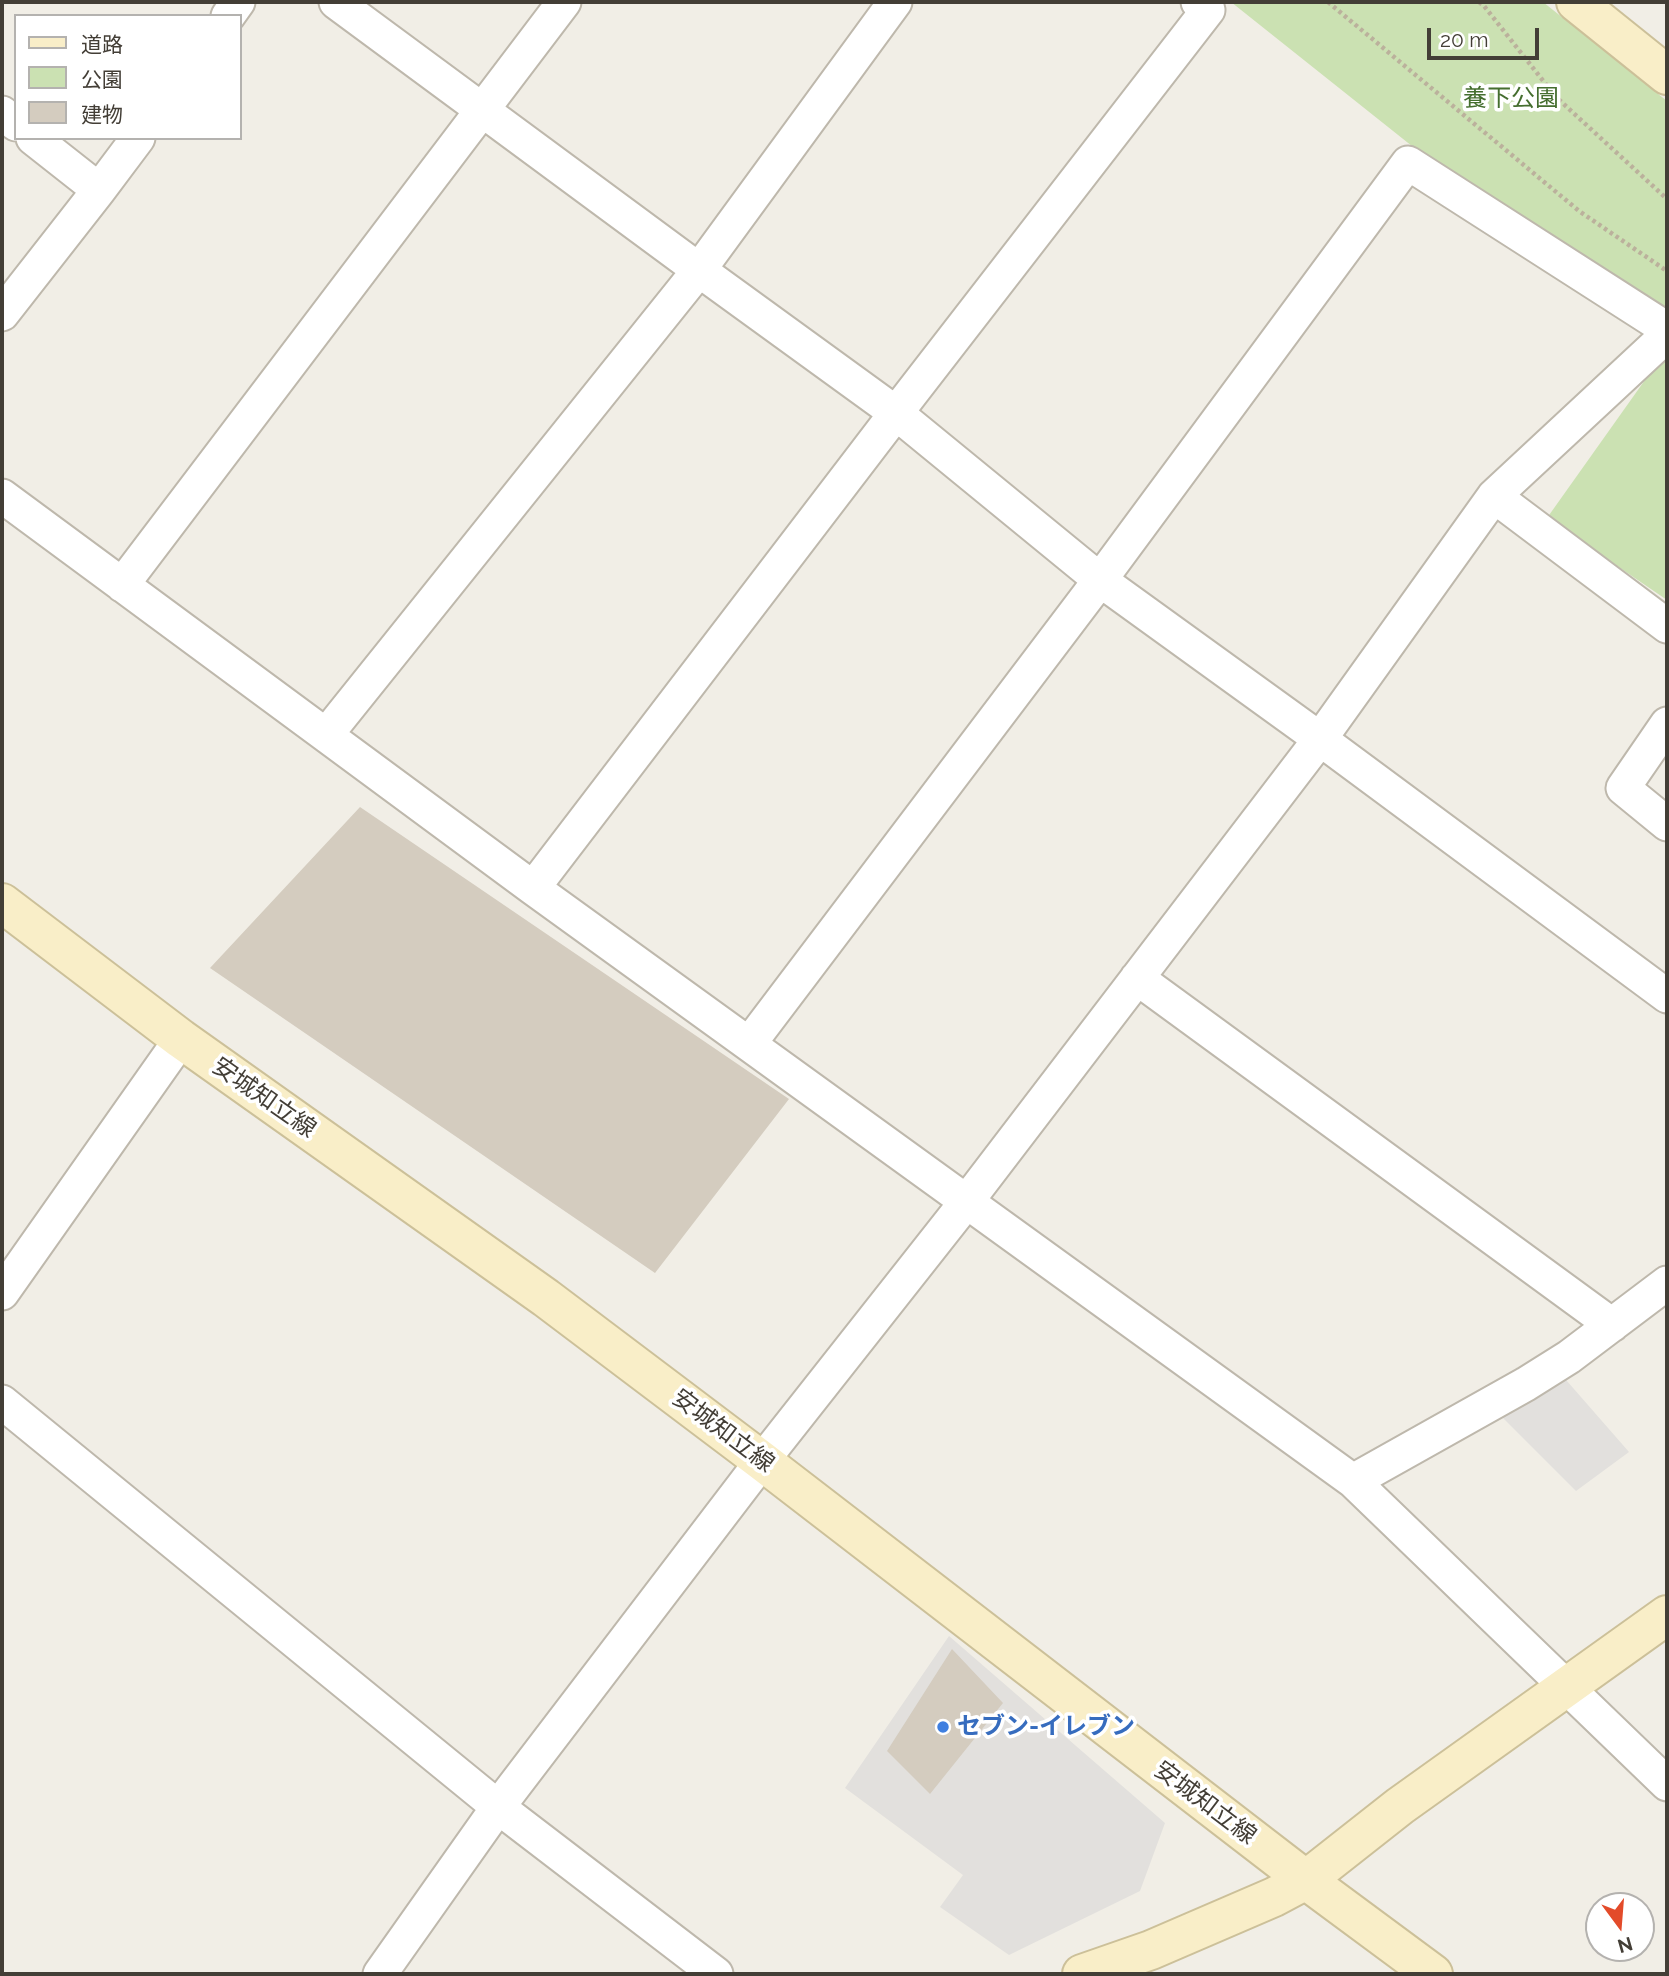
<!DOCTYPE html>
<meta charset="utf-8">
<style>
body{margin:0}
#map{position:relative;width:1669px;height:1976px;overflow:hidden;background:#f1eee6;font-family:Raleway,"Noto Sans JP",sans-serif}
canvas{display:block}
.frame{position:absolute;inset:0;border:4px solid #433e36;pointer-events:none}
.legend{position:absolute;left:14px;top:14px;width:228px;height:126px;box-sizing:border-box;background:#fff;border:2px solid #b4b2af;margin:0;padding:9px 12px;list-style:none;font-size:21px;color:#433e36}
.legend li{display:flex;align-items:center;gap:14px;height:35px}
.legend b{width:35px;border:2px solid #b4b2af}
.north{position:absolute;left:1585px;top:1892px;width:70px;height:70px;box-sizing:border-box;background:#fff;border:2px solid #b4b2af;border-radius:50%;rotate:164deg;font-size:19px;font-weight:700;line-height:28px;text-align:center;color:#433e36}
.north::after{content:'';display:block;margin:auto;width:24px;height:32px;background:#e34b2a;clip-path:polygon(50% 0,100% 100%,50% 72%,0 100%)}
.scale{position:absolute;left:1427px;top:28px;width:112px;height:32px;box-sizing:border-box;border:4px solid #433e36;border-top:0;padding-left:9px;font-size:21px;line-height:24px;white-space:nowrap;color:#433e36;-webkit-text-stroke:5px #fff;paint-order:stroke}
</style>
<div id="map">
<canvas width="1669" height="1976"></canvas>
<div class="frame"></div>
<ul class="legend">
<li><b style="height:9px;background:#f9eec8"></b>道路</li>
<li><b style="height:19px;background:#cbe1b2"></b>公園</li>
<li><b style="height:19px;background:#d4ccbf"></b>建物</li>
</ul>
<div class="north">N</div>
<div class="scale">20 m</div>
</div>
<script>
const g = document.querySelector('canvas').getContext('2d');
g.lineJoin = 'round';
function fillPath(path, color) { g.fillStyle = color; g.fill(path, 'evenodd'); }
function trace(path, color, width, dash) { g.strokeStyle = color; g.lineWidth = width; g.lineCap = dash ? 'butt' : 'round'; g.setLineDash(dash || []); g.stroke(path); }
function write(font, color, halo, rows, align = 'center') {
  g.font = font + ' Raleway,"Noto Sans JP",sans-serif'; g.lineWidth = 7; g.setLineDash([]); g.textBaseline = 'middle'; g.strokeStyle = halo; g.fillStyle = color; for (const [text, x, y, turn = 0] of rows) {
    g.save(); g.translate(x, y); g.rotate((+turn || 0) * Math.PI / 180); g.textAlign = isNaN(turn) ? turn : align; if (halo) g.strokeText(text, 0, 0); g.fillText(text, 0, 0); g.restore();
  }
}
fillPath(new Path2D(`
 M1231,2H1543L1667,101V315L1432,162Z
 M1667,349V600L1547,518Z`), '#cbe1b2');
fillPath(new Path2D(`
 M1560,1373L1629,1452L1576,1491L1500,1415Z
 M949,1636L1165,1823L1140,1891L1009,1955L940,1907L963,1875L845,1788Z`), '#e2e0dd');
fillPath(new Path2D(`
 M360,807L789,1099L655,1273L210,968Z
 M952,1649L1003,1703L930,1794L887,1751Z`), '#d4ccbf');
const street = new Path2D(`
 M336,2L699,270L896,413L1100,580L1320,739L1667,996
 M228,16L238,2
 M2,113L16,124
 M33,138L99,190
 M2,314L99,190L138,138
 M2,496L533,888L1353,1481L1667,1784
 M1494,496L1667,626
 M122,585L564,2
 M1667,724L1623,788L1667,824
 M326,735L699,270L895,2
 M533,888L896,413L1208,10L1198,2
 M1137,978L1612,1325
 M749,1044L1100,580L1408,163L1667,329
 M2,1293L181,1039
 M2,1402L498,1807L716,1974
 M1353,1481L1526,1384L1569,1357L1667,1283
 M380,1974L498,1807L762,1461L967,1201L1320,739L1494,496L1667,335`);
const secondary = new Path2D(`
 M1576,2L1667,75
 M2,903L181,1039L546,1298L762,1461L1306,1880L1433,1974
 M1082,1974L1151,1950L1274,1897L1306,1880L1400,1806L1667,1615`);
trace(street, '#beb8ac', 37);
trace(secondary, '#ccc099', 42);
trace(new Path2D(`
 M1328,2L1579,211L1667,271
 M1479,2L1484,6L1556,97L1667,199`), '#bbb19c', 4.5, [3.5, 3.5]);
trace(street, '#fff', 33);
trace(secondary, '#f9eec8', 38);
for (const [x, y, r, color] of [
 [943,1727,7,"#3f7fe0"]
]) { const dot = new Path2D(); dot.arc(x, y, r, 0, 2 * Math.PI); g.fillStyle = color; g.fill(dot); trace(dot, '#fff', 2.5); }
write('24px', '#456e2f', '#fff', [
 ["養下公園",1511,99]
]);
write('24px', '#433e36', '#fff', [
 ["安城知立線",264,1098,35],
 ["安城知立線",723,1431,37],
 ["安城知立線",1205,1803,37]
]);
write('bold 24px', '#366cbe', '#fff', [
 ["セブン-イレブン",957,1727]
], 'left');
</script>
